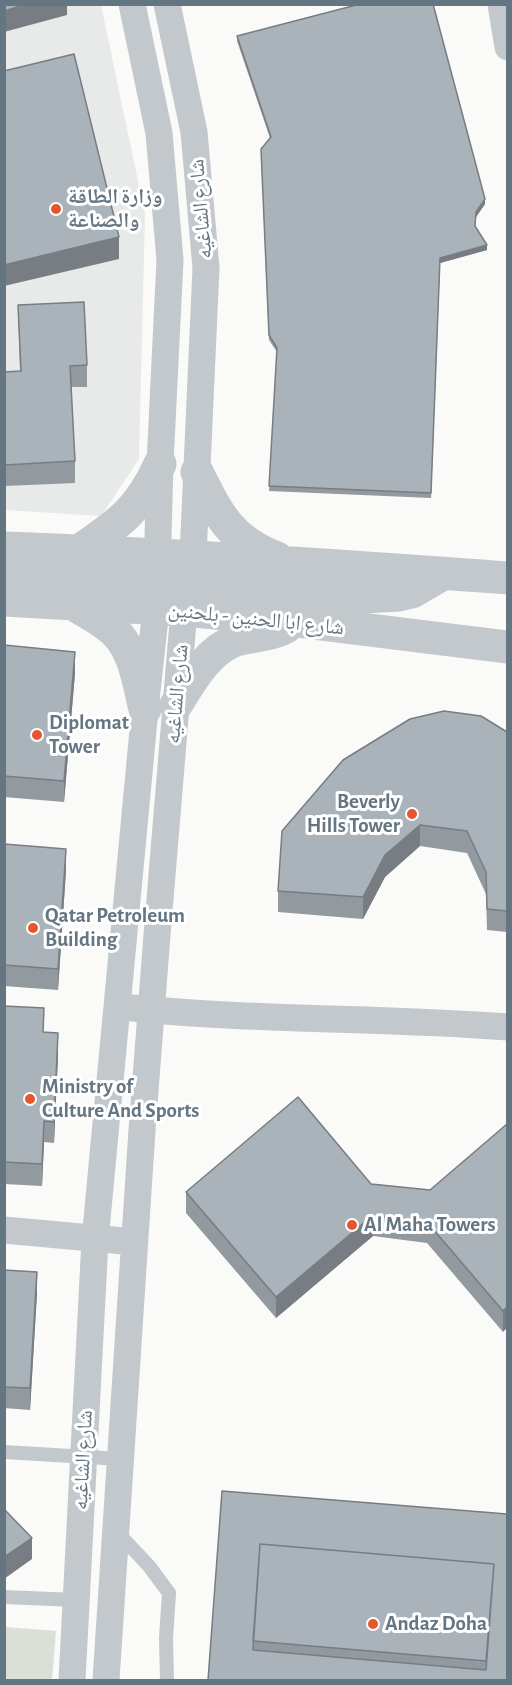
<!DOCTYPE html>
<meta charset="utf-8">
<style>
body{margin:0}
#map{position:relative;width:512px;height:1685px;overflow:hidden;background:#fafaf8;font-family:"Alegreya Sans",sans-serif}
canvas{display:block}
.frame{position:absolute;inset:0;border:6px solid #657683;pointer-events:none}
</style>
<div id="map">
<canvas width="512" height="1685"></canvas>
<div class="frame"></div>
</div>
<script>
const g = document.querySelector('canvas').getContext('2d');
g.lineJoin = 'round';
function fillPath(path, color) { g.fillStyle = color; g.fill(path, 'evenodd'); }
function trace(path, color, width, dash) { g.strokeStyle = color; g.lineWidth = width; g.lineCap = dash ? 'butt' : 'round'; g.setLineDash(dash || []); g.stroke(path); }
function write(font, color, halo, rows, align = 'center') {
  g.font = font + ' "Alegreya Sans","Noto Naskh Arabic",sans-serif'; g.lineWidth = 6; g.setLineDash([]); g.textBaseline = 'middle'; g.strokeStyle = halo; g.fillStyle = color; for (const [text, x, y, turn = 0] of rows) {
    g.save(); g.translate(x, y); g.rotate((+turn || 0) * Math.PI / 180); g.textAlign = isNaN(turn) ? turn : align; if (halo) g.strokeText(text, 0, 0); g.fillText(text, 0, 0); g.restore();
  }
}
fillPath(new Path2D(`
 M4,5H101L145,214L139,459L101,516L5,510Z`), '#e8e9e9');
fillPath(new Path2D(`
 M5,1627L56,1631L52,1680H5Z`), '#dadfd7');
trace(new Path2D(`
 M4,1452L121,1459
 M116,1531L149,1566L169,1593L166,1638L167,1680
 M4,1597L76,1600`), '#c3c8cc', 14);
trace(new Path2D(`
 M501,4L508,47
 M133,1008C258,1021 383,1017 508,1027
 M4,1230L135,1242
 M72,1680L95,1240L145,709L156,609L160,464L170,260L159,133L132,4
 M106,1680L142,1130L157,935L184,610L193,556L206,268L194,132L167,4`), '#c3c8cc', 27);
trace(new Path2D(`
 M197,472C218,514 230,540 277,558
 M4,548C173,554 340,566 508,578
 M79,551C119,523 139,511 160,464
 M4,580L158,581C174,578 185,571 193,556
 M182,591L188,589L364,597L399,595L412,592L443,574
 M4,600L184,610L298,621L508,647
 M75,605C89,614 106,622 118,635C135,654 139,685 145,709
 M176,705C191,681 208,650 236,640C253,635 270,636 286,627`), '#c3c8cc', 33);
fillPath(new Path2D(`
 M237,36L485,204L476,217L475,227L487,250L440,263L431,498L269,491L277,352L269,340L261,154L270,138L237,41Z
 M18,305L87,365V387H71L75,461V483L4,486V372L20,371Z
 M4,645L75,673L64,802L4,797Z
 M507,732V932L487,930L486,894L467,853L420,846L385,877L363,919L278,912V891Z
 M4,844L66,870L58,990L4,986Z
 M4,1006L44,1032L58,1055L54,1143L44,1142L42,1186L4,1184Z
 M507,1124L503,1332L427,1243L373,1236L276,1318L186,1213V1192L371,1184L430,1190Z
 M4,1270L37,1293L30,1410L4,1408Z
 M222,1491L507,1514V1680H208Z`), '#929a9f');
fillPath(new Path2D(`
 M27,4H67V15L4,32V11Z
 M485,199V204L476,217V212Z
 M119,237V259L4,286V265Z
 M487,245V250L440,263L431,498L440,258Z
 M75,652V673L64,802V781Z
 M420,825V846L385,877L363,919V897L385,855Z
 M66,849V870L58,990V969Z
 M58,1033V1055L54,1143V1122Z
 M44,1121V1142L42,1186V1164Z
 M373,1215V1236L276,1318V1297Z
 M37,1272V1293L30,1410V1388Z
 M507,1307V1328L503,1332V1311Z
 M32,1538V1559L4,1579V1557Z`), '#777d82');
const building = new Path2D(`
 M4,4H27L4,11Z
 M360,4H433L485,199L476,212L475,226L487,245L440,258L431,493L269,486L277,348L269,335L261,149L271,137L237,36Z
 M74,54L119,237L4,265V71Z
 M84,302L87,365L70,366L75,461L4,465V372L21,371L18,305Z
 M4,645L75,652L64,781L4,776Z
 M444,711L481,716L507,732V911L487,909L486,872L467,831L420,825L385,855L363,897L278,891L282,831L343,760L410,719Z
 M4,844L66,849L58,969L4,965Z
 M4,1006L44,1008L43,1032L58,1033L54,1122L44,1121L42,1164L4,1162Z
 M298,1097L371,1184L430,1190L507,1124V1307L503,1311L427,1222L373,1215L276,1297L186,1192Z
 M4,1270L37,1272L30,1388L4,1387Z
 M222,1491L507,1514V1680H208ZM260,1544L494,1564L486,1670L253,1650Z
 M4,1509L32,1538L4,1557Z
 M260,1544L494,1564L486,1661L253,1641Z`);
fillPath(building, '#aab3b9');
trace(building, '#777d82', 1.5);
for (const [x, y, r, color] of [
 [56,209,6,"#e4572e"],
 [37,735,6,"#e4572e"],
 [412,814,6,"#e4572e"],
 [33,928,6,"#e4572e"],
 [30,1099,6,"#e4572e"],
 [352,1225,6,"#e4572e"],
 [373,1624,6,"#e4572e"]
]) { const dot = new Path2D(); dot.arc(x, y, r, 0, 2 * Math.PI); g.fillStyle = color; g.fill(dot); trace(dot, '#fff', 2); }
write('bold 21px', '#657683', '#fff', [
 ["وزارة الطاقة",68,197],
 ["والصناعة",68,221],
 ["Diplomat",49,723],
 ["Tower",49,747],
 ["Beverly",400,802,"right"],
 ["Hills Tower",400,826,"right"],
 ["Qatar Petroleum",45,916],
 ["Building",45,940],
 ["Ministry of",42,1087],
 ["Culture And Sports",42,1111],
 ["Al Maha Towers",364,1225],
 ["Andaz Doha",385,1624]
], 'left');
write('21px', '#657683', '#fff', [
 ["شارع الشاغيه",201,209,-95],
 ["شارع ابا الحنين - بلحنين",256,619,6],
 ["شارع الشاغيه",177,694,-85],
 ["شارع الشاغيه",83,1460,-87]
]);
</script>
